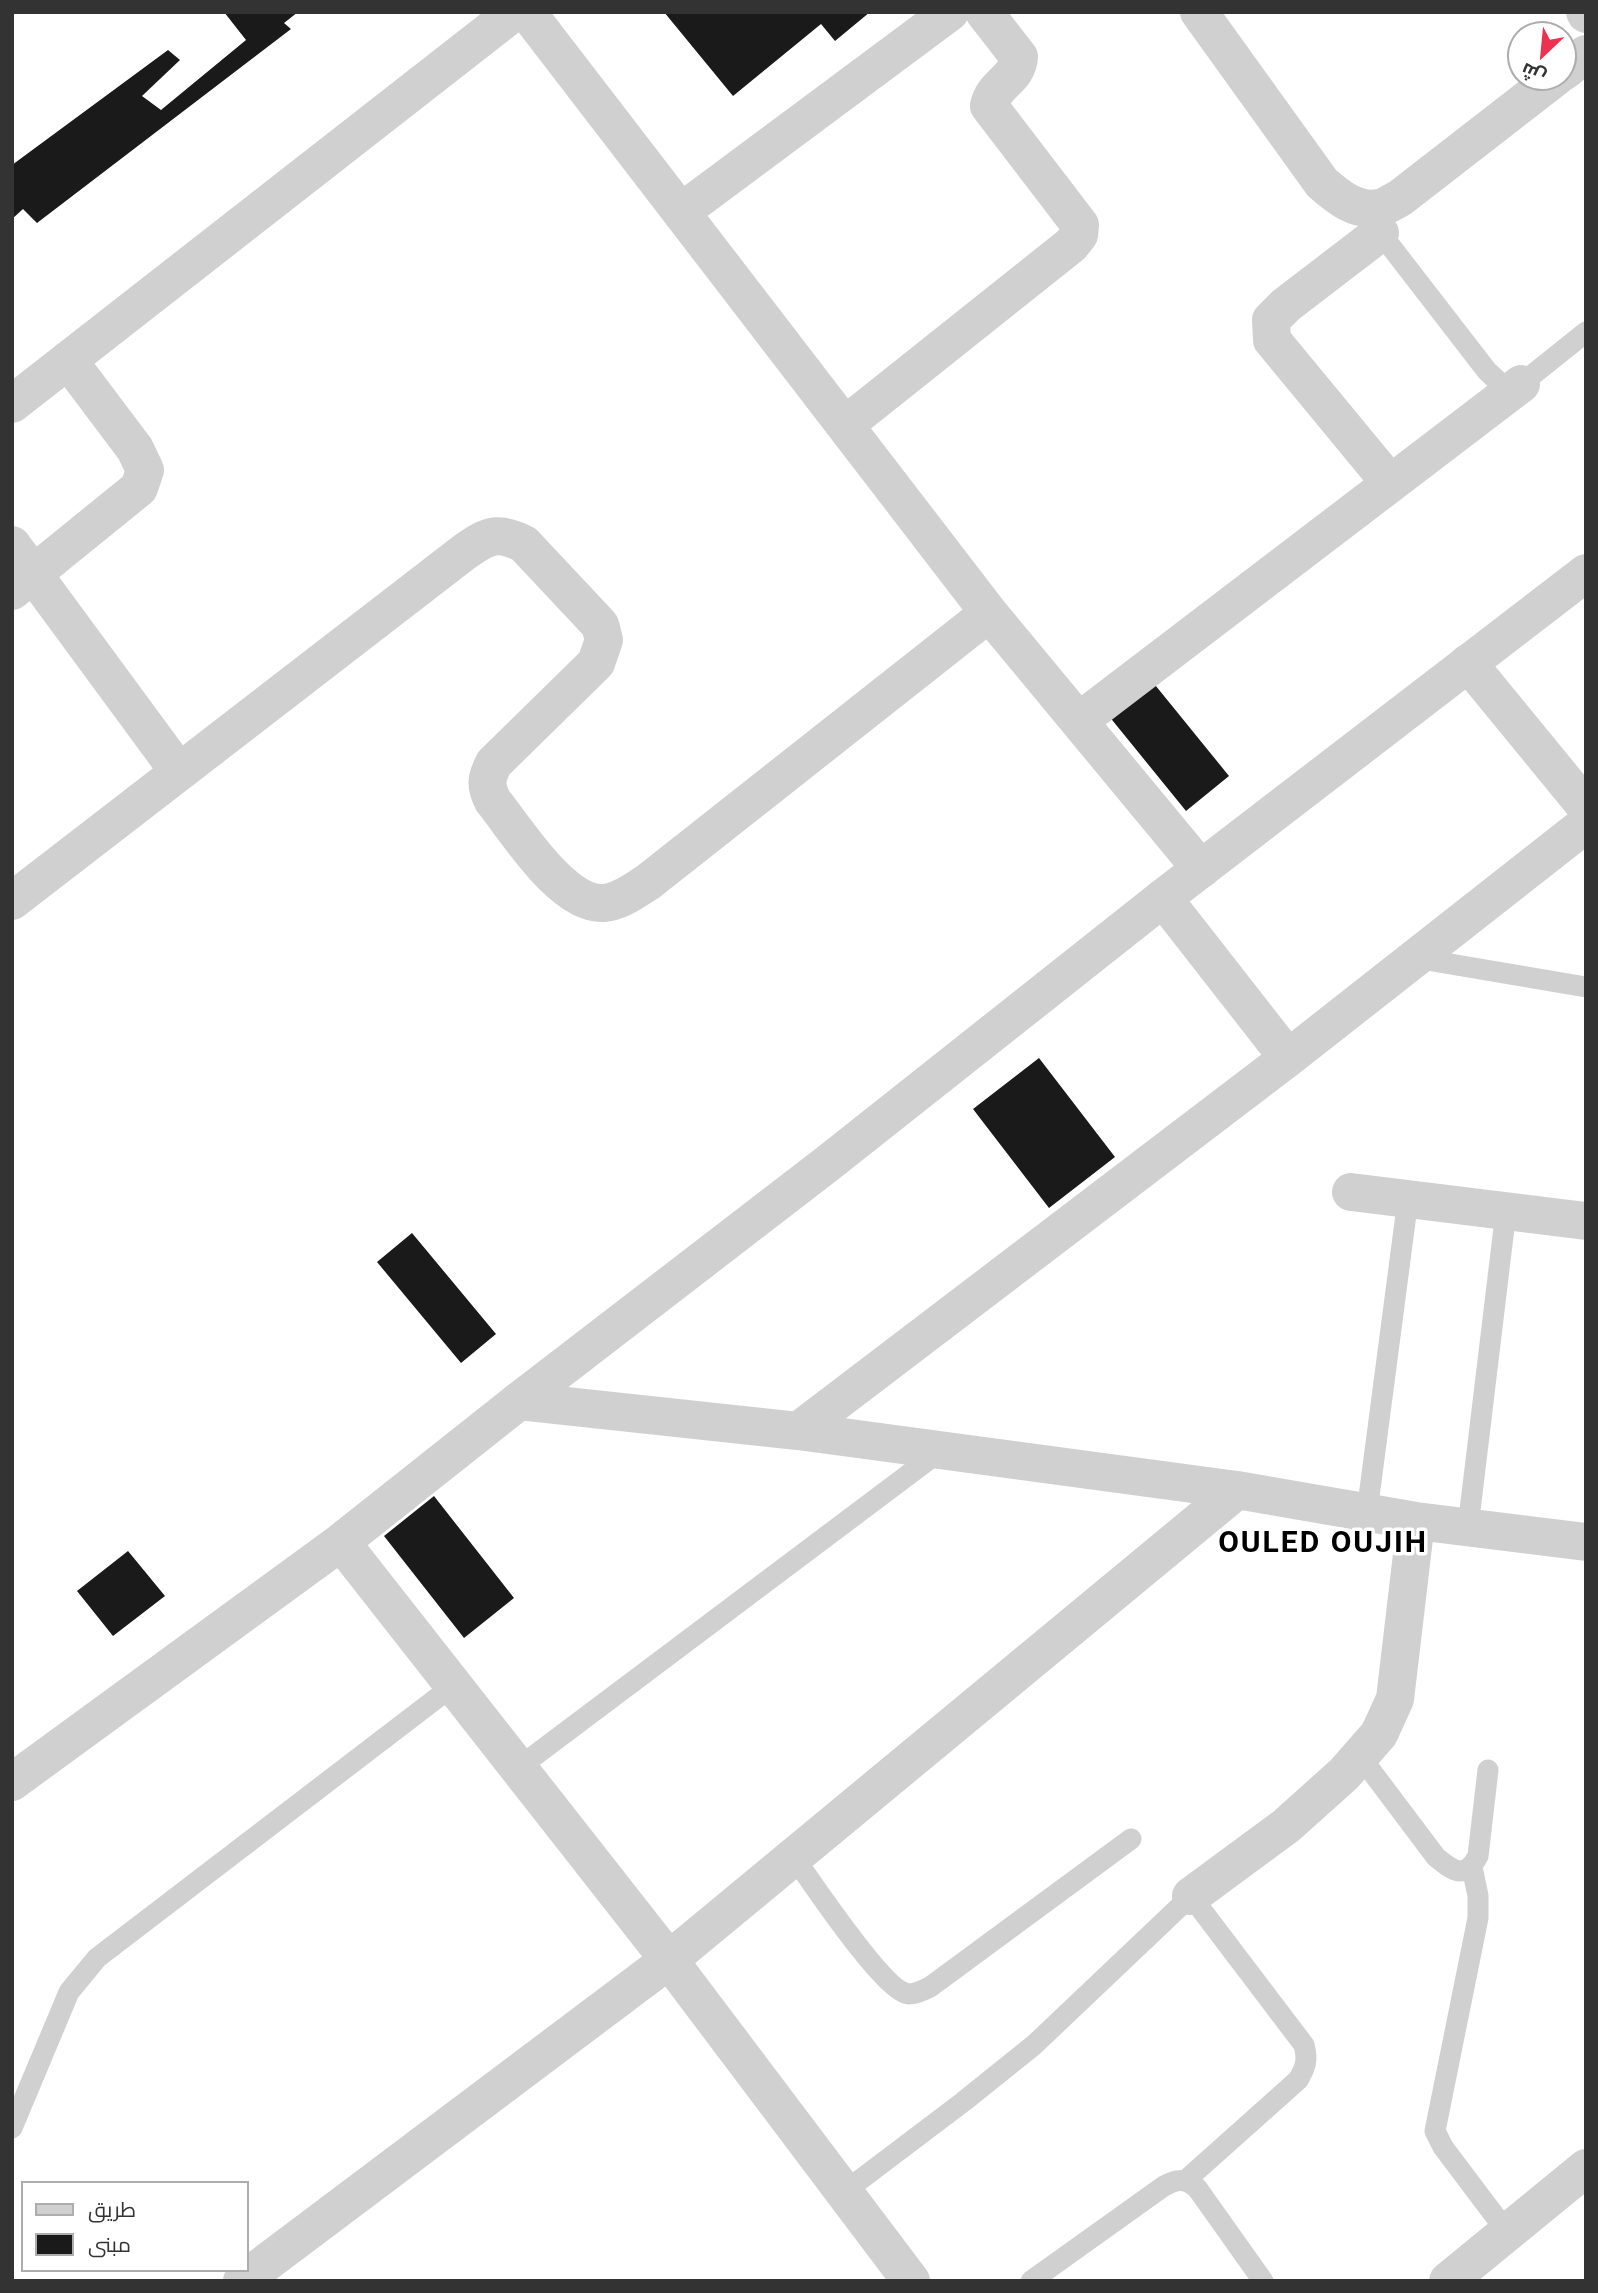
<!DOCTYPE html>
<meta charset="utf-8">
<style>
body{margin:0}
#map{position:relative;width:1598px;height:2293px;overflow:hidden;background:#fff;font-family:Roboto,Cairo,sans-serif}
canvas{display:block}
.frame{position:absolute;inset:0;border:14px solid #333;pointer-events:none}
.legend{position:absolute;left:21px;top:2181px;width:228px;height:91px;box-sizing:border-box;background:#fff;border:2px solid #adadad;margin:0;padding:9px 12px;list-style:none;font-size:21px;color:#333}
.legend li{display:flex;align-items:center;gap:14px;height:35px}
.legend b{width:35px;border:2px solid #adadad}
.north{position:absolute;left:1507px;top:21px;width:70px;height:70px;box-sizing:border-box;background:#fff;border:2px solid #adadad;border-radius:50%;rotate:206deg;font-size:19px;font-weight:700;line-height:28px;text-align:center;color:#333}
.north::after{content:'';display:block;margin:auto;width:24px;height:32px;background:#ed3251;clip-path:polygon(50% 0,100% 100%,50% 72%,0 100%)}
</style>
<div id="map">
<canvas width="1598" height="2293"></canvas>
<div class="frame"></div>
<ul class="legend">
<li><b style="height:9px;background:#d0d0d0"></b>طريق</li>
<li><b style="height:19px;background:#1a1a1a"></b>مبنى</li>
</ul>
<div class="north">ش</div>
</div>
<script>
const g = document.querySelector('canvas').getContext('2d');
g.lineJoin = 'round';
function fillPath(path, color) { g.fillStyle = color; g.fill(path, 'evenodd'); }
function trace(path, color, width, dash) { g.strokeStyle = color; g.lineWidth = width; g.lineCap = dash ? 'butt' : 'round'; g.setLineDash(dash || []); g.stroke(path); }
function write(font, color, halo, rows, align = 'center') {
  g.font = font + ' Roboto,sans-serif'; g.lineWidth = 7; g.setLineDash([]); g.textBaseline = 'middle'; g.strokeStyle = halo; g.fillStyle = color; for (const [text, x, y, turn = 0] of rows) {
    g.save(); g.translate(x, y); g.rotate((+turn || 0) * Math.PI / 180); g.textAlign = isNaN(turn) ? turn : align; if (halo) g.strokeText(text, 0, 0); g.fillText(text, 0, 0); g.restore();
  }
}
fillPath(new Path2D(`
 M224,12H298L284,23L291,29L37,223L23,209L12,219V165L168,50L180,60L142,96L161,110L246,40Z
 M664,12H870L835,41L821,24L733,96Z
 M1147,675L1229,776L1186,811L1104,710Z
 M1039,1058L1115,1157L1049,1208L973,1109Z
 M412,1233L496,1334L461,1363L377,1262Z
 M434,1496L514,1598L464,1638L384,1536Z
 M128,1551L165,1596L113,1636L77,1591Z`), '#1a1a1a');
trace(new Path2D(`
 M1375,226L1487,371L1502,385L1521,384L1586,332
 M1415,958L1586,987
 M1367,1512L1408,1199
 M1468,1527L1506,1211
 M1360,1756L1436,1857C1453,1871 1465,1880 1478,1856L1488,1770
 M518,1768L940,1451
 M793,1856C811,1881 884,1992 909,1994C916,1994 924,1990 930,1987L1131,1839
 M1472,1867L1478,1896V1918L1435,2131L1443,2147L1507,2232
 M12,2128L69,1992L97,1958L454,1685
 M844,2192L963,2102L1034,2045L1191,1896L1304,2045C1308,2059 1306,2067 1298,2080L1186,2180
 M1031,2281L1164,2186C1178,2179 1184,2178 1197,2188L1263,2281`), '#d0d0d0', 21);
trace(new Path2D(`
 M527,12L989,613L1201,869
 M1199,12L1322,183C1338,197 1356,212 1379,208C1386,207 1394,201 1400,198L1556,77
 M1585,12L1586,14
 M1563,72L1586,54
 M681,212L950,12
 M1380,233L1286,305L1271,320L1272,340L1390,483
 M12,404L514,12
 M845,425L1071,245L1079,235L1080,225L989,106C993,84 1018,79 1019,57L984,12
 M12,545L179,772
 M12,591L139,488L145,470L135,449L68,360
 M1468,663L1586,807
 M1079,721L1521,384
 M1163,898L1288,1058
 M12,901L463,553C487,536 496,530 524,544L600,625L604,640L596,663L494,763C486,778 485,786 493,801C517,831 563,906 604,903C620,902 635,890 648,882L989,613
 M1351,1192L1586,1221
 M519,1401L798,1431L1237,1490L1416,1521L1586,1542
 M798,1431L1288,1058L1586,824
 M1191,1896L1286,1826L1344,1774L1379,1734L1395,1699L1416,1521
 M242,2281L669,1960L1237,1490`), '#d0d0d0', 38);
trace(new Path2D(`
 M341,1542L669,1960L911,2281
 M12,1782L341,1542L519,1401L827,1164L1163,898L1586,573
 M1448,2281L1586,2168`), '#d0d0d0', 38);
g.letterSpacing = '2px';
write('bold 30px', '#000', '#fff', [
 ["OULED OUJIH",1323,1544]
]);
g.letterSpacing = '0px';
</script>
